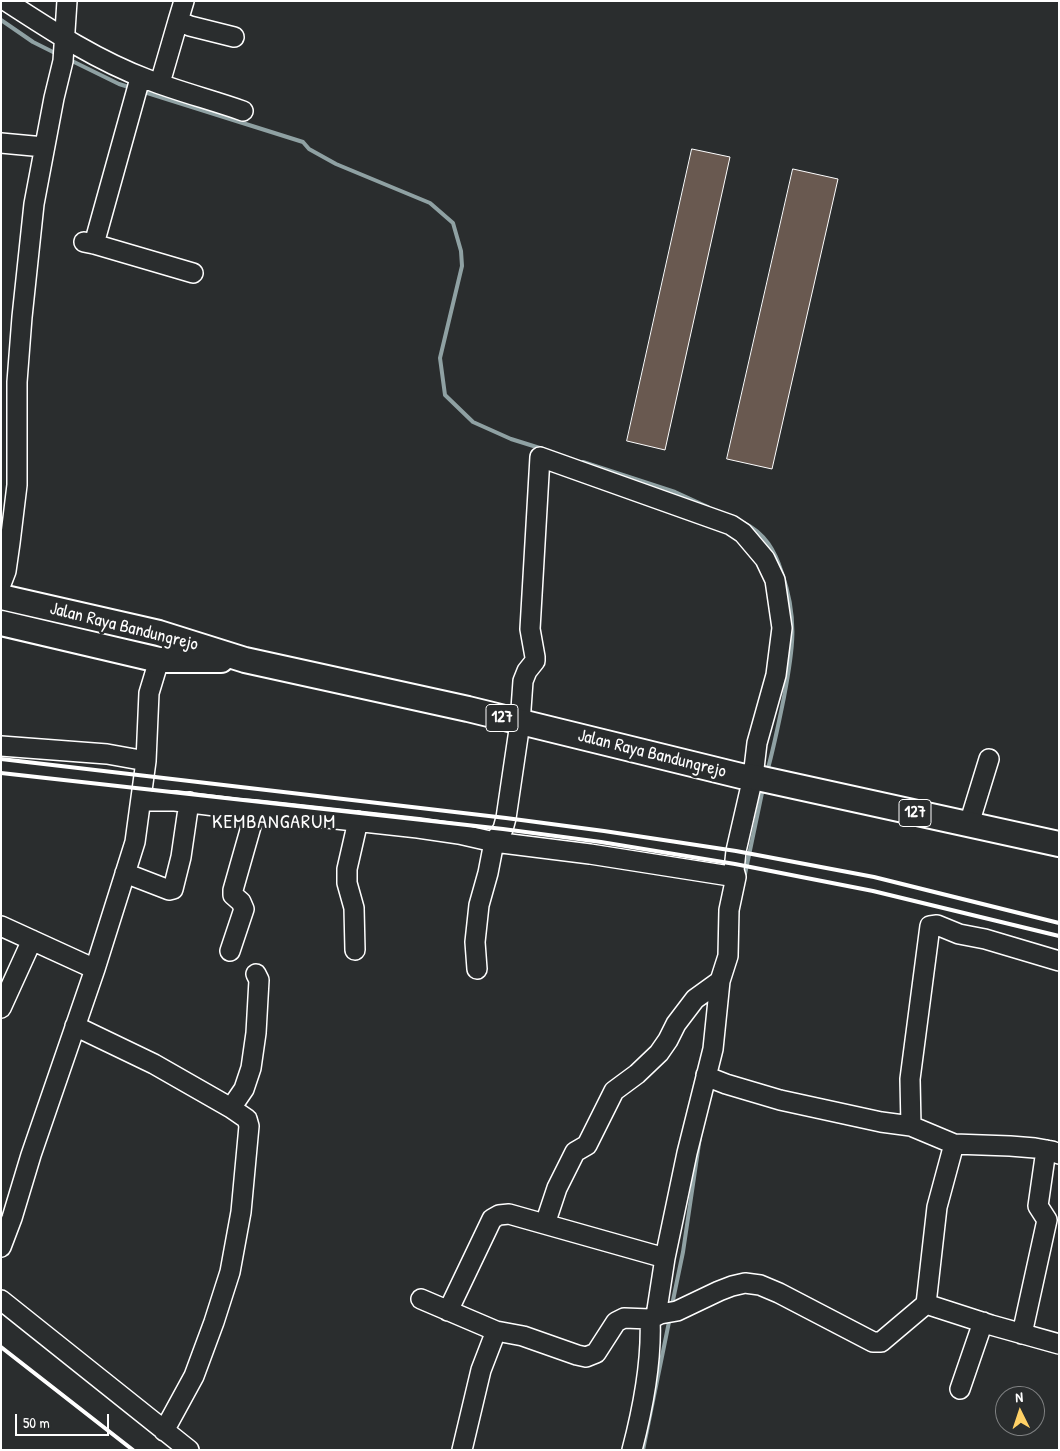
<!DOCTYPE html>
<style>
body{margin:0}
#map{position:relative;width:1060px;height:1451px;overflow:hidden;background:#2a2d2e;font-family:"Patrick Hand",sans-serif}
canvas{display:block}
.frame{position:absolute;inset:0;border:2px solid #fff;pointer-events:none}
.north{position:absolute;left:995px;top:1386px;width:50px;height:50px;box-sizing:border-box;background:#2a2d2e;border:1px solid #7f8182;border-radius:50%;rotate:356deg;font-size:14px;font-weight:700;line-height:20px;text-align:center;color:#fff}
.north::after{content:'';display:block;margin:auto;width:18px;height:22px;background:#ffd166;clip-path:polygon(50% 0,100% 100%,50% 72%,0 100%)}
.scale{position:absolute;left:15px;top:1414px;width:94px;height:22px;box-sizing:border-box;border:2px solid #fff;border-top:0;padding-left:6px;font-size:15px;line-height:18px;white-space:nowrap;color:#fff;-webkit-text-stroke:4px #2a2d2e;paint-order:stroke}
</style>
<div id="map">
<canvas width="1060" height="1451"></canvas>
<div class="frame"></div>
<div class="north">N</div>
<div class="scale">50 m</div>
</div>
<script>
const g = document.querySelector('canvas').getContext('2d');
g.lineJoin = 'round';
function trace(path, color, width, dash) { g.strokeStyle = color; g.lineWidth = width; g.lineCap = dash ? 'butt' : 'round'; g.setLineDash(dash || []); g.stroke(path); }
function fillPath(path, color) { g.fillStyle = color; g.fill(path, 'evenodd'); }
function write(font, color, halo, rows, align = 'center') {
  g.font = font + ' "Patrick Hand",sans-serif'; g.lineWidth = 5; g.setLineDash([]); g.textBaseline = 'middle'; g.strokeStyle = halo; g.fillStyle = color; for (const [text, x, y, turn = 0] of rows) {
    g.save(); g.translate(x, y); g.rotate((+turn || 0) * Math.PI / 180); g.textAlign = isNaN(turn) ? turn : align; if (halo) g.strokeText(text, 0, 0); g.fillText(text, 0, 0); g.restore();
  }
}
trace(new Path2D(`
 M1,20L33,42L57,54
 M68,59L119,84L132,88
 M141,91L303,142L309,149L336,164L430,203L453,223L461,251L462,266L440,358L445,395L473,422L511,439L543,449
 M583,462L675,492L708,507
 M744,523C765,533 775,551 782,573C798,619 793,650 784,697C779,722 774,747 767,772
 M744,879L763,788
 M672,1305L683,1252L700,1137
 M643,1450L670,1317`), '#8fa1a3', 4);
const building = new Path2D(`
 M692,149L730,157L665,450L627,441Z
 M793,169L838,179L772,469L727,459Z`);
fillPath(building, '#695950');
trace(building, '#fff', 1);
const minor = new Path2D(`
 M6,1C52,31 98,61 149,80C180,92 212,100 243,111
 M178,21L184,1
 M160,83L178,21L190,26L234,37
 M1,143L44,147
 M84,242L94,244L193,273
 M94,244L139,82L149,80
 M1,584L6,571L10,543L17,485V382L22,317L34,204L54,98L63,61L67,1
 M1,746L107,754L146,761
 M142,801H175L239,809L254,810L252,823L233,890V895L241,902L244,909L230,951
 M254,810L418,828L459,834L494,842L590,854L736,877
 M969,824L989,759
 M125,873L169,890L173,889L181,857L189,802
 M1,926L95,969
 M355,950L354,908L347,883V869L358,821
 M477,969L475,942L479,905L488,873L494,842L503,829L506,818L520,723L523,681L527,671L535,661V657L530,629L540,457L731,525L743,533L765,559L775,580L782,628L776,675L757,743L753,777L736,851L734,870L736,877L729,910L728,956L720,981L713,1049L687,1153L665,1258L656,1316
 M1,1008L32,940
 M75,1026L154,1064L231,1108L247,1119L249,1126L241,1212L230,1272L214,1322L194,1376L164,1431
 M706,1075L708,1077L726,1084L780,1100L881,1122L911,1126L954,1144L1010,1146L1035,1148L1052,1151L1059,1154
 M231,1108L244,1089L251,1068L256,1033L259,980L256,974
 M911,1126L910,1079L930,926L937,925L959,934L985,939L1059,961
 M545,1224L557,1188L575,1152L587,1145L614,1091L637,1074L659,1053L668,1040L676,1024L695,999L720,981
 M1,1247L12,1218L31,1155L95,969L135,842L146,761L149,693L159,660
 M421,1299L496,1331
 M1,1300L189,1450
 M926,1304L991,1325L1059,1344
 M448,1311L492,1219L499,1215L509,1214L665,1258
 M1022,1334L1047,1220L1038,1206L1046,1150
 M960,1389L983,1322
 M462,1450L481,1370L496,1331L523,1336L577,1355L586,1357L596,1353L616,1322L624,1318L650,1319L660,1314L677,1311L719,1291L732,1286L745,1283L760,1285L779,1293L873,1342H881L926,1304L937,1207L954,1144
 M632,1450C643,1408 652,1362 650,1319`);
const major = new Path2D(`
 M1,597L159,633L245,660L468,709L741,776L753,777L1059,844
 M1,623L159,660H221`);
trace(minor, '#fff', 22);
trace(major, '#fff', 28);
trace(minor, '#2a2d2e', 19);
trace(major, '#2a2d2e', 24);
trace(new Path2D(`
 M1,759L506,818L604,831L736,851L874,877L1059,923
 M1,773L503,829L601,842L735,864L873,891L1059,936
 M1,1347L133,1450`), '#fff', 4);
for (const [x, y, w] of [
 [502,718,32],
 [915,813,32]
]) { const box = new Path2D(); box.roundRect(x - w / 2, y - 13.5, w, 27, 4); g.fillStyle = '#2a2d2e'; g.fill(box); trace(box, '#fff', 1); }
write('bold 16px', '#fff', null, [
 ["127",502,718],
 ["127",915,813]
]);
write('18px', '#fff', '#2a2d2e', [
 ["Jalan Raya Bandungrejo",124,627,14],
 ["Jalan Raya Bandungrejo",652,754,14]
]);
g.letterSpacing = '1px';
write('20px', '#fff', '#2a2d2e', [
 ["KEMBANGARUM",274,823]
]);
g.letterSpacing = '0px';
</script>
